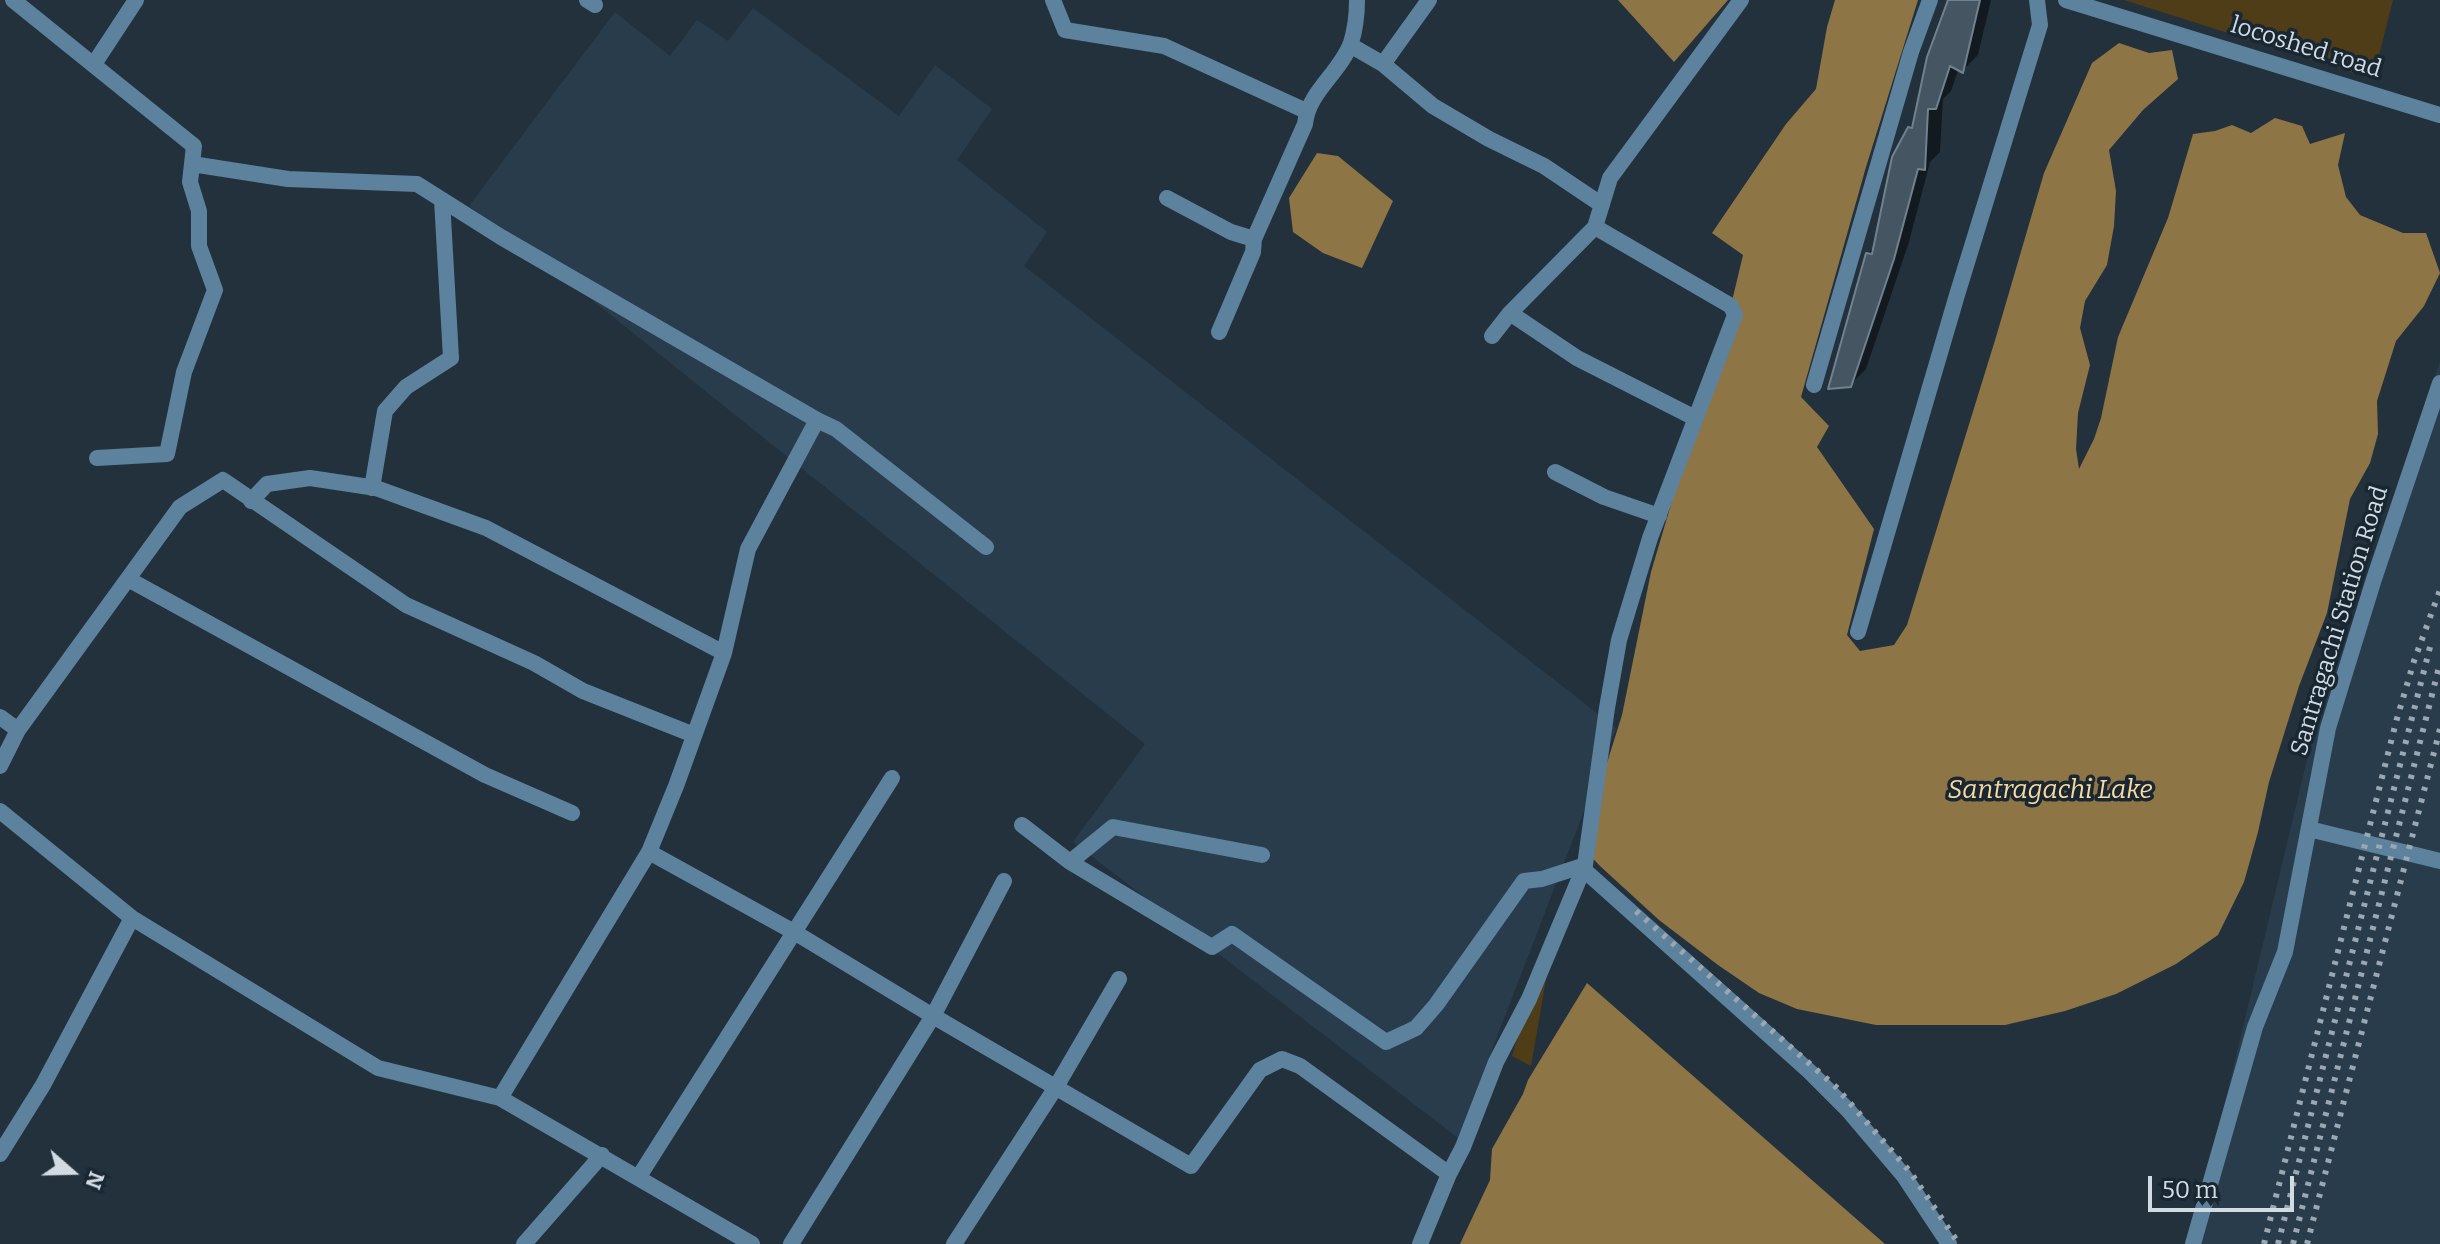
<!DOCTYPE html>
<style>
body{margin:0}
#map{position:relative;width:2440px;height:1244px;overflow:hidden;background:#23313c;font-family:Bitter,serif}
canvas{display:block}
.north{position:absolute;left:32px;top:1132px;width:80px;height:80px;-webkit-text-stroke:6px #192732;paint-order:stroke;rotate:110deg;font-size:22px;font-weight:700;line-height:32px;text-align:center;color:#d2dbe2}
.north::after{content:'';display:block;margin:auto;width:28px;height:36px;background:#d2dbe2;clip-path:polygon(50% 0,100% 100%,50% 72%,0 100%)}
.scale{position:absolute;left:2148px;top:1176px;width:146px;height:36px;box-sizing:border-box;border:4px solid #d2dbe2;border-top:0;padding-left:10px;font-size:24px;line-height:28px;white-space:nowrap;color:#d2dbe2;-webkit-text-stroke:6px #192732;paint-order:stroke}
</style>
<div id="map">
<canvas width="2440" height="1244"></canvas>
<div class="north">N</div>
<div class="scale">50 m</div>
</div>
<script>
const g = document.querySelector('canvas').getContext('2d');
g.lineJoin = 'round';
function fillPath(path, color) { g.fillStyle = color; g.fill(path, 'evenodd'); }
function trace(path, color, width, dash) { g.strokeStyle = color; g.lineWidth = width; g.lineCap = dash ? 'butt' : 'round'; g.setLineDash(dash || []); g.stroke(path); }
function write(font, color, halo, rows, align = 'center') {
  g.font = font + ' Bitter,serif'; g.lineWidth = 7; g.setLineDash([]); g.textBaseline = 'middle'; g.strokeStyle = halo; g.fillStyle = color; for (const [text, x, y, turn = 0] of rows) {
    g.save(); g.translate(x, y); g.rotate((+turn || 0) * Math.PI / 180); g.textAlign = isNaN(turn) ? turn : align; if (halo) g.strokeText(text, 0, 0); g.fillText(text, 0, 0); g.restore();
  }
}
fillPath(new Path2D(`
 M753,8L899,116L935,65L992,109L957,160L1047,232L1024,266L1616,728L1458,1138L1073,842L1145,744L552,268L469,206L615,12L670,56L697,20L728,41Z
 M2440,361V1244H2191L2311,743Z`), '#283c4c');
fillPath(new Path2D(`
 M2124,0H2393L2373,79Z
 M1549,962L1531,1066L1512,1056L1529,999Z`), '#4f3d18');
fillPath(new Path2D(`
 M1618,0H1728L1674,62Z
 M1835,0H1918L1866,167L1801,397L1829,426L1817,447L1874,529L1847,635L1860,651L1894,645L1907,625L1996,337L2044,173L2092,63L2119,43L2149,53L2172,50L2178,79L2143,110L2109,150L2116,191L2114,226L2107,265L2085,301L2080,328L2090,365L2078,413L2076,449L2079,469L2094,439L2101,418L2118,337L2168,218L2193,134L2215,131L2232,125L2251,133L2275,118L2302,126L2310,144L2345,133L2338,165L2346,197L2360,215L2403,233H2426L2440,273L2424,306L2396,341L2377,401L2378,434L2370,463L2350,499L2327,613L2299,686L2269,782L2258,832L2244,882L2218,935L2176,964L2116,994L2065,1011L2005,1025H1876L1797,1009L1759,993L1718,965L1659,920L1600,866L1581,846L1622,715L1651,572L1680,474L1711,389L1743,255L1712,233L1786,124L1816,89L1827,27Z
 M1317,153L1338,156L1393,201L1362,268L1323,253L1293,232L1289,198Z
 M1587,983L1885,1244H1460L1490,1180L1492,1149L1523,1094L1528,1080Z`), '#8e7545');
fillPath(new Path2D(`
 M1951,0H1991L1978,55L1963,70L1959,68L1951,91L1943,99L1940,152L1930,162L1909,242L1866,369L1850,385L1867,254L1876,246L1909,128L1915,123Z`), '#0007');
const building = new Path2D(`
 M1948,0H1980L1963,73L1950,66L1936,109H1928L1925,170L1918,169L1894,259L1851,387L1828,389L1866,253L1872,254L1892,157L1908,127L1912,128L1927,57Z`);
fillPath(building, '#455561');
trace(building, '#71828f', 2);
trace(new Path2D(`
 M13,0L194,146L190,182L199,211V246L215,290L184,372L167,454L97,458
 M587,0L595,5
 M1053,0L1065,30L1164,46L1306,111
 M2066,0L2440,115
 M1350,45L1383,64L1433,106L1489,139L1544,166L1602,205
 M94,64L136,0
 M1383,64L1429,0
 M192,164L288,179L417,184L501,237L817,420
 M1167,198L1231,232L1254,239
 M1510,313L1577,358L1695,418
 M1219,332L1253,252L1254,239L1305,124C1308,92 1340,73 1351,43C1355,30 1357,14 1357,0
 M1492,336L1510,313L1595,227L1610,178L1741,0
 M1814,385L1911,52L1930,0
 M1555,472L1604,497L1659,516
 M372,488L385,411L406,387L451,358L442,200
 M251,501L267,484L310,478L376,488L486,528L724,653
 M128,579L485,775L572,813
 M1858,632L1957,295L2040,25L2037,0
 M0,717L18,730L0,766
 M18,730L180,507L223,480L406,605L534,663L583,691L694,735
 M0,811L132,918L378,1068L500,1098L752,1244
 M1022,825L1070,862
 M2309,829L2440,861
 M649,852L676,786L724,653L748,549L817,420L836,429L986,547
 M1262,855L1113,827L1070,862L1212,947L1232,934L1386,1042L1416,1028L1436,1005L1524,881L1542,879L1585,865
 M1583,869L1809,1071L1848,1110L1904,1176L1949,1244
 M500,1098L649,852L794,932L933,1016L1004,881
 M0,1154L43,1085L132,918
 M638,1178L892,778
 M524,1244L602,1155
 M791,1244L933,1016L1191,1166L1260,1070L1282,1059L1300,1066L1449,1174
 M954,1244L1056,1087L1119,979
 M1420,1244L1449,1174L1463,1147L1496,1062L1529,999L1585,865L1607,708L1619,640L1650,538L1735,315L1731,306L1595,227
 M2193,1244L2255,1027L2285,952L2328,728L2374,579L2440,383`), '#5c829d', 16);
trace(new Path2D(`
 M1636,911L1836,1087L1911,1173L1959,1244
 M2264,1244L2396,722L2414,661L2440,590
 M2278,1244L2430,647
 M2293,1244L2440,663
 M2307,1244L2440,729`), '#9da7b0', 6, [4, 8]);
write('24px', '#d2dbe2', '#192732', [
 ["locoshed road",2306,48,17],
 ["Santragachi Station Road",2340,621,-73]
]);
write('italic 26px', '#f9d99f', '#192732', [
 ["Santragachi Lake",2050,791]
]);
</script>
